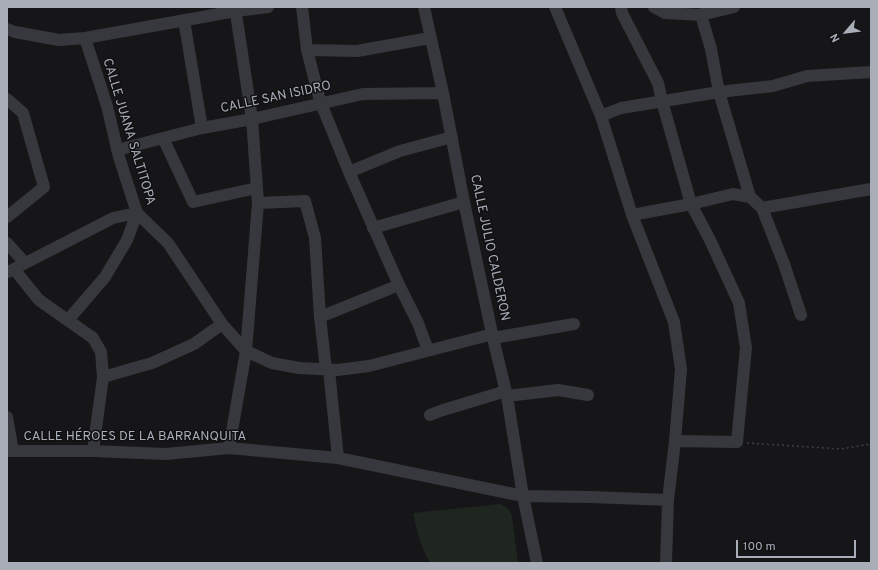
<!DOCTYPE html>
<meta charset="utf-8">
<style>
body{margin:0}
#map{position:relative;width:878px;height:570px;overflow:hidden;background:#161618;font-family:Overpass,sans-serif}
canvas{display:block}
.frame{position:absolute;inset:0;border:8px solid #a8adb8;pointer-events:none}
.north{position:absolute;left:826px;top:12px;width:40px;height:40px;-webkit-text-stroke:3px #111113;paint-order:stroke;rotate:242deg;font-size:11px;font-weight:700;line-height:16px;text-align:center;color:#a8adb8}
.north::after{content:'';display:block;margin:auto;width:14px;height:18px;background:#a8adb8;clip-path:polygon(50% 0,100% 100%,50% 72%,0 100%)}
.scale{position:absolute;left:736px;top:540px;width:120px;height:18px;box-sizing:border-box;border:2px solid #a8adb8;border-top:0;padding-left:5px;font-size:12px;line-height:14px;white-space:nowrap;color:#a8adb8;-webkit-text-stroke:3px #111113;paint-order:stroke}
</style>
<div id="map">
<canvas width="878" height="570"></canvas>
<div class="frame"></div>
<div class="north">N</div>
<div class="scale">100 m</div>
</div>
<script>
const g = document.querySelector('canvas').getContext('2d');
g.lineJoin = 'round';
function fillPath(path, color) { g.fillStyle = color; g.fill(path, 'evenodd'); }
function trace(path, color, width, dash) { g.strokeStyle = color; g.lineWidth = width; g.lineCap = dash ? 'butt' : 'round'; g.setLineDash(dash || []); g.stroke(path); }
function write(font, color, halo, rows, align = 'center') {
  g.font = font + ' Overpass,sans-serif'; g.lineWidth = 3; g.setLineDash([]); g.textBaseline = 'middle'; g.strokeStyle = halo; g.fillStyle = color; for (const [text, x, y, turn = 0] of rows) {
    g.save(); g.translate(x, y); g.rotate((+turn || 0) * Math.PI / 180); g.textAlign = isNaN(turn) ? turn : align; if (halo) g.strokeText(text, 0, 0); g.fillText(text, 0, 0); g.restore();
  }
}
fillPath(new Path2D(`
 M500,504L508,508L512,516L518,563H430C420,546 417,531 413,513Z`), '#1e261f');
trace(new Path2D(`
 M747,443L841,449L871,444`), '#3d3f44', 1.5, [2, 3]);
trace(new Path2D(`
 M302,7L307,50L320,101L349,172L399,285L418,323L428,350
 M424,7L443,93L464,202L493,338L507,396L523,496L537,563
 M555,7L601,116L632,215L674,322L681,369L675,441L668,500L666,563
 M621,7L622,13L658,83L662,101L691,204L710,240L739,303L746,348L737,442L675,441
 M654,7L665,13L701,15L734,7
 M710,7L701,15L711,49L719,92L750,197L762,208L784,264L801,315
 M184,20L202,128
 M7,29L15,32L59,40L85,38L236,11L268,7
 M85,38L107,106L119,157L137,213L168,243L222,324L246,351L272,363L299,368L337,370L369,366L493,334
 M307,50L357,51L430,38
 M7,99L23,113L44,187L7,217
 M601,116L621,108L719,92L773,86L807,76L871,72
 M163,138L193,202L257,188
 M117,150L202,128L252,119L363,94L443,93
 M349,172L400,151L452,137
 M258,203L305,201L315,238L320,317L326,369
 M762,208L871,189
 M632,215L691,204L733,194L750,197
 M373,228L464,202
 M7,243L25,263
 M14,269L39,300L93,338L101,352L103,377L93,451
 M8,272L113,218L137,213
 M320,317L399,285
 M68,320L105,277L127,240L137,213
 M493,338L574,324
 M329,370L338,458
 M103,377L152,363L194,344L222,324
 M507,396L558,390L588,395
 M430,415L440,411L506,391
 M7,417L13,451
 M229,448L246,351L258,203L252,119L235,7
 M7,451H93L166,454L229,448L338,458L523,496L591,497L668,500`), '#37383d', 12);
write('13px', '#a8adb8', '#111113', [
 ["CALLE SAN ISIDRO",276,98,-12],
 ["CALLE JUANA SALTITOPA",128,132,73],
 ["CALLE JULIO CALDERON",489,248,78],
 ["CALLE HÉROES DE LA BARRANQUITA",135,437]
]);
</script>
